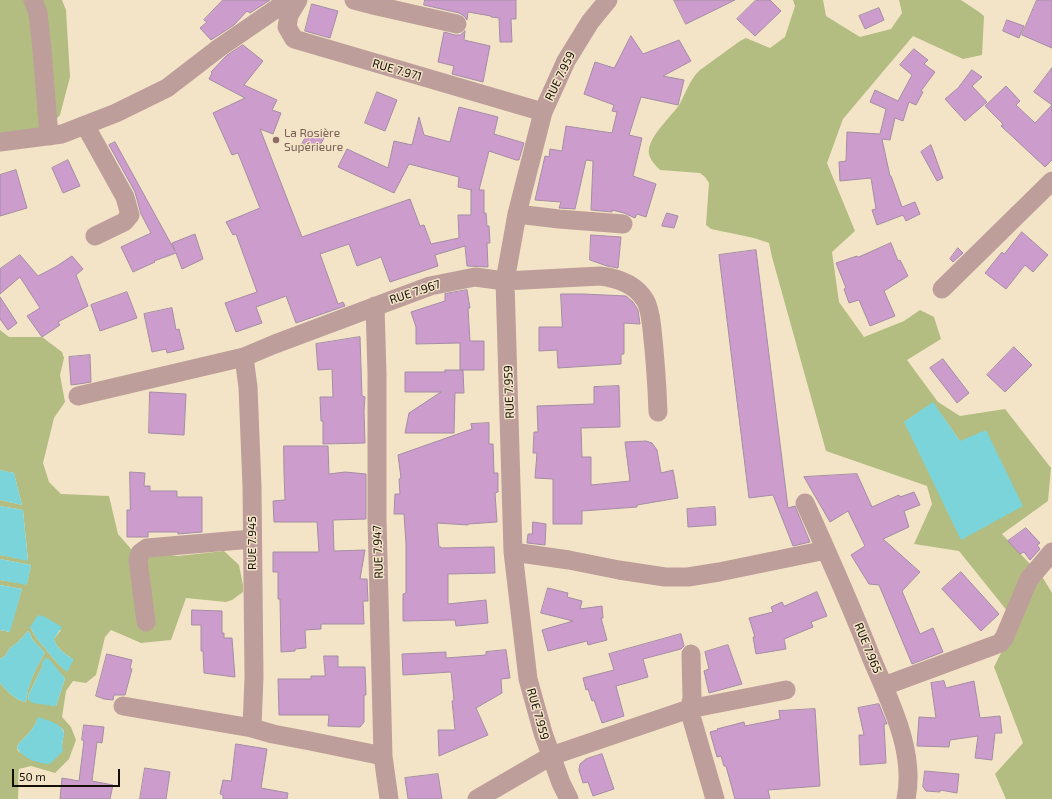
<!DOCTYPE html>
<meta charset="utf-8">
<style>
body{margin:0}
#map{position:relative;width:1052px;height:799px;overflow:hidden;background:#f4e4c7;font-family:"Exo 2",sans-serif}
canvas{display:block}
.scale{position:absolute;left:12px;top:769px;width:108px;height:18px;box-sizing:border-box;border:2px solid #150f06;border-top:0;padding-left:5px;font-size:12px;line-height:14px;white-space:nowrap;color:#150f06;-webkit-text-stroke:3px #f4e4c7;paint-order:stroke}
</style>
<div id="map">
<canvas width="1052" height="799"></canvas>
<div class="scale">50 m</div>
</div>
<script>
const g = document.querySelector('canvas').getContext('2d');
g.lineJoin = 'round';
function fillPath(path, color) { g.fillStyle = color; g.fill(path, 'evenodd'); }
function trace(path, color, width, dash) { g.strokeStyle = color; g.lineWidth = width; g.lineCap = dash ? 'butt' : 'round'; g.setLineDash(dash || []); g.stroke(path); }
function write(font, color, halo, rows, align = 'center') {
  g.font = font + ' "Exo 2",sans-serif'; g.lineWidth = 3; g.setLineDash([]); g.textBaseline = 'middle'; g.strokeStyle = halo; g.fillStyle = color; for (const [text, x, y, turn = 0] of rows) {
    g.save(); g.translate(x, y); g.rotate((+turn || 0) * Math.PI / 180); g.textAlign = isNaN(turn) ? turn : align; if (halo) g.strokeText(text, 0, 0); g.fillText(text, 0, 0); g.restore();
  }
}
fillPath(new Path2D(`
 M0,0H62L66,10L70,77L60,115L51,125L0,146Z
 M793,0H823L826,16L860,37L891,29L902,13L899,0H961L979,12L984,16L982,55L963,59L913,36L843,119L827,163L855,231L832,252L839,302L864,337L904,321L920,310L934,317L941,339L907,360L938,402L960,416L1005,409L1051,468L1048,501L1002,534L1043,578L1052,593V799H1006L995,774L1023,743L994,667L1016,622L959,551L914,544L932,504L927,486L826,451L772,257L769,243L754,238L711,229L706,225L709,183L705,177L700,173L660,170C655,165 647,157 649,149C652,133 670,118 679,105C686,93 690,79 700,70L740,41L746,38L770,48L785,37L795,6ZM933,403L960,441L904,422Z
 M0,330L9,337H42L62,352L64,358L60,375L65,402L54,418L43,463L49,482L61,494L109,496L118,534L131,549L178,556L224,551L239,565L243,585V592L232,600L226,602L186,598L171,640L141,643L111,630L105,637L96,675L86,683L73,681L66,691L62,717L71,727L76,740L69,759L55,773L31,766L19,769L18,799H0V683C7,691 14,699 25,702L26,701C28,684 36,667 45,653L32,639L30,633L28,631L17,643L10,648L5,656L0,659V630L9,632L22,589L0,585V580L27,584L31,565L0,559V555L28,560L23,510L0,506V500L22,505L14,473L0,470ZM30,627L61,630L54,639C57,649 65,654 73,659L64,668L60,666L37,639ZM42,662L64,677L65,679L56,706H54L28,699L29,694L42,667ZM38,718L63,729L64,733L62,745L33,760L18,751L17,747C18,743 21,742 23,739C30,733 35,726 38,718Z`), '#b3bd81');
fillPath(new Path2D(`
 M933,402L960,441L986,430L1023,506L961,540L904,422Z
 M0,470L14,473L22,505L0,500Z
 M0,506L23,510L28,561L0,555Z
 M0,559L31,565L27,585L0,580Z
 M0,585L22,589L10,632L0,630Z
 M38,615L45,617L62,627L54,639C57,649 65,654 73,659V661L67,672L60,666L37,639L30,627Z
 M28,631L30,633L32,639L45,653C36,667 28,685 26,701L25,702C14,699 7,691 0,683V659L5,656L10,648L17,643Z
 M46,658L49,659L64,677L65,679L56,706H54L32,703L28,699L29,694L42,667V662Z
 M38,717C46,720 65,724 64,735C63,742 61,743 63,751L50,764C39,764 21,758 17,747C18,743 21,742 23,739C30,733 35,726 38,717Z`), '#7bd4da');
const building = new Path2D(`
 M223,0H270L250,13L247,11L234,25L211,40L200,28L207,22L204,20Z
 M425,0H516V19H511L512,42H500L499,18L491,17V16L468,12L467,20L464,16L459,13L424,5Z
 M674,0H735L686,24Z
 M756,0H770L781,11L755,36L737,19Z
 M1037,0H1052V48L1022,35Z
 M312,4L338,11L330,38L305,31Z
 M879,8L884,20L865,29L859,16Z
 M1007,20L1024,26L1019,38L1003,31Z
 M465,31L464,40L490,46L483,82L452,74L454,66L438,62L444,32L455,35H460Z
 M631,36L643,54L679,40L691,61L663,76L684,80L678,105L641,97L629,135L642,138L633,176L656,184L646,217L637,214L635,218L624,213L612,210V212L591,210L593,161L586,160L575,209L559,208L561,202L535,200L545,156L549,157L550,149L562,151L566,126L612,133L617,112L612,111L614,105L584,94L595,62L614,68Z
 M243,45L263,61L244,85L277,100L272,110L281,113L273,134L260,129L302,237L410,199L420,226L424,225L431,244L459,238L458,215H471V190H472L458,187L459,177L409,164L394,193L338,167L347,149L388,168L394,141L412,145L419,117L424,135L450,142L459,107L498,117L494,134L524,143L519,160H516L489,151L479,190H484V213H486L487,226H489L490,243H487L488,267L467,266L465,246L435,255L438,266L390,282L381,257L357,266L349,244L320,254L338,304L343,302L345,306L296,323L286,296L256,307L262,323L236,332L225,303L257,292L236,234L233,235L226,222L260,208L238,153L232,155L213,113L245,98L209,79L212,73L211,72L226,56Z
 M914,49L928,60L924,64L935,72L921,91L923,92L916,105L909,102L903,121L895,118L890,140L882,139L890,176H891L902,207L915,202L920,214L906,221L903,215L877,225L872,210L876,209L871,178L840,181L839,162L846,161L847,132L880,134L886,109L870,102L875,90L898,101L912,75L900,65Z
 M1052,68V160L1045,167L1001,126L1003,124L985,106L1006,86L1020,101L1016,105L1035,123L1052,105L1034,92Z
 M972,70L982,77L972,86L987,102L965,121L945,99L958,88Z
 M377,92L397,100L385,131L365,123Z
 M310,130L324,138L317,151L302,144Z
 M115,142L175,251L172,243L195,234L203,259L182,269L176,253L154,261L155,262L133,272L121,247L151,233L141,214L135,192L109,145Z
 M931,145L943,178L937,181L921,152Z
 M68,160L80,186L63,193L52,168Z
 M16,170L27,208L0,216V175Z
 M667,213L678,216L674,228L662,226Z
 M1022,232L1048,255L1033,272L1025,265L1006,289L985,273L1002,252L1004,254Z
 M591,235L621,237L618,268L607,266L590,260Z
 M891,243L898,261L900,260L908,276L884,291L895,316L870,326L859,300L849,303L844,289L846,288L836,263L857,256L858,257Z
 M958,248L963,253L953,262L950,259Z
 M756,250L788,508L795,506L810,542L793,546L773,495L749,498L719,255Z
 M20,255L38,276L57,266L72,256L83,269L76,275L88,306L58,322L60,325L42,337L27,316L40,308L20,277L0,294V269Z
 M467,290L470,308H468L470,341H484V370H460V343L416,344V327L411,312L445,301V294Z
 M127,292L137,318L100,331L91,305Z
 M561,294H583L626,296L633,302L638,310L640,324L624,323V354H621V364L558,368L557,350L539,351V327H562Z
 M0,297L17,323L8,330L0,319Z
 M172,308L176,330L179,329L184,349L167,353L166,349L152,352L144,314Z
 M360,337L362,396L365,397L364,411L365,443L323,444V421H321L320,397H333L332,369L318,370L316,344Z
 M1014,347L1032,365L1005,392L987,375Z
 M90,355L91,382L79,384L71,385L69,357Z
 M943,359L969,393L957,403L930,368Z
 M445,370H463L464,393H455L454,433H405L409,413L441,392H405V372H445Z
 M619,386L620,427L581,428L582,457H591V485L630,481L625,442L646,441L652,443L657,450L661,473L673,470L678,498L637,505V507L582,511V524H553V479L535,478L537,453H533L534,432H538L537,406L594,404V387Z
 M150,392L186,394L184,435L149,433Z
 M489,423V444H493L494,473H498V492L495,493L497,522L468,524V525L437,523L439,547H441V548L494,547L495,573L448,574V604L486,600L488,623L456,626L455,620L403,621V594L406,593V544L404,514H394L395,494H400L399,479L401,478L398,455L472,429L471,424Z
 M284,446H328L329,474L345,472L366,474V519L333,520L334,551L365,550L360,579H367L368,601H363L364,624H321V629L305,630L306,648L295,649V651L281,652L280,599H278V572H273V552H319L317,522H274L273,501L285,500L284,473Z
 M130,472L145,473L144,486H150V491H177V497H202V532L178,534V532H148V537H127V510H130Z
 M857,474L872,507L899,495L900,497L914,492L920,505L904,511L909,527L883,539L920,572L902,591L920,634L933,628L943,652L912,664L879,585L869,584L851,555L865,546L848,511L830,522L804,477Z
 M715,507L716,525L688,527L687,509Z
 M533,522L546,524L545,545L527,543L528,534H532Z
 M1026,528L1040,543L1037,545L1040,549L1030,560L1024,552L1020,554L1008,541Z
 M961,572L999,614L981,631L942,589Z
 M548,588L568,593L567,597L582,601L580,609L602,606L603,618H601L607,640L588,645L587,641L548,651L542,630L573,621L541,613Z
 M817,592L827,616L811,622L813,627L784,639L786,649L756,654L753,637H755L749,618L773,612L771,607L782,602L784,606Z
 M192,610L222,611V633H224V638H232L235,677L204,673L203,651H201V625H192Z
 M681,634L684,646L681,649L643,659L648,677L616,686L624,716L602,723L594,700L592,701L588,689L586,690L583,678L614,670L609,654Z
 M728,645L742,684L709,693L704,671L709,669L705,652Z
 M506,650L510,678L501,679L502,693L476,708L488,735L439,756L438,730H455L452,701L454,700L451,672L403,675L402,654L446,652V658L486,655V652Z
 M107,654L132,660L130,668L132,669L125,695H114L113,700L104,699L96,696Z
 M324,656H338V667H365L366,695H364V722L360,727L328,726L329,715H279L278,679H311V676H325Z
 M944,681L946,688L974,681L980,718L1000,716L1002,733H995L992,760L975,758L978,736L950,740L949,747L917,746L919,717L936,718L931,683Z
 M879,704L887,724H884L886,763L860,765L859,735H864L858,708Z
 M815,709L820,786L768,790L770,799H735L726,766H724L721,756L717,757L710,732L718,730L717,729L744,722L745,726L780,719L779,711Z
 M84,725L104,727L102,743L97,742L92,781L113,785L110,799H60L62,778L79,781L84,741L82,740Z
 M236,744L267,749L261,788L288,793L287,799H223V795L220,794L223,780L231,781Z
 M602,754L614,789L593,796L588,782L583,783L579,770L580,764L586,759Z
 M145,768L170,772L166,799H140Z
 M925,771L959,774L957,793L940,790V792L926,791L923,787Z
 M438,774L442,799H408L405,778Z`);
fillPath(building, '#cb9ccc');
trace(building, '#a48da4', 1);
trace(new Path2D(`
 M33,0L38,13L42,50L49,136
 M298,0L289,15L287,27L294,39L543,112
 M354,0L377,6L457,24
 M85,125L125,197L130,215L124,222L95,236
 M0,142L62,134L116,113L167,88L219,48L289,0
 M517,214L559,219L623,224
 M942,289L1052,181
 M375,306L377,374V519L383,756L389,799
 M244,357L248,387L252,487L254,677L252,728
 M78,396L244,357L275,344L430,286L475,277L505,281L600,276C618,278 635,284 645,300C650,308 651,320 652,329C655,357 657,384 658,412
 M805,503C828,554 851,605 871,657C889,700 916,751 906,799
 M513,552L569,560L619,570L665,577H688L719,572L826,550
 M146,622L138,560L140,553L147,548L252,539
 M884,686L995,645L1000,643L1004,638L1029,579L1052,552
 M123,706L252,728L273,734L310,741L383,756
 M477,799L551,756L689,709L692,699L691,654
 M569,799L561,783L543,733L528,679L513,552L505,281L517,214L543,112L566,61L590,22L608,0
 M715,799L689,709L786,690`), '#be9e9a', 19);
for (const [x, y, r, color] of [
 [276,140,4,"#8d6e63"]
]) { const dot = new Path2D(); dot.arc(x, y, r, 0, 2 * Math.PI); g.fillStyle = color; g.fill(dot); trace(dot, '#f4e4c7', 1.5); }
write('12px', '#150f06', '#f4e4c7', [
 ["RUE 7.971",397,70,16],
 ["RUE 7.959",560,76,-64],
 ["RUE 7.967",415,292,-18],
 ["RUE 7.959",509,392,-92],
 ["RUE 7.945",252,543,-90],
 ["RUE 7.947",378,552,-92],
 ["RUE 7.965",868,648,68],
 ["RUE 7.959",538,714,74]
]);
write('12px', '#785e54', '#f4e4c7', [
 ["La Rosière",284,133],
 ["Supérieure",284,147]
], 'left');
</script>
